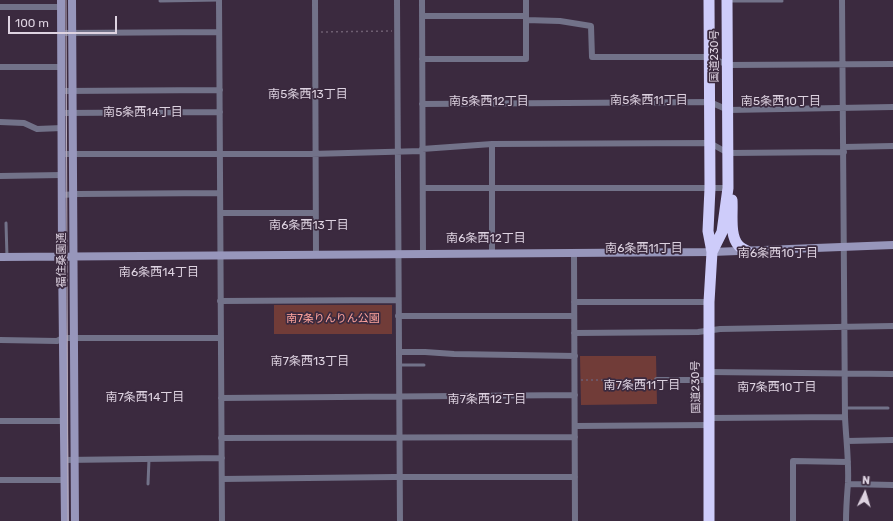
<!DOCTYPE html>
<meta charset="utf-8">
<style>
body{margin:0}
#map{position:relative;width:893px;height:521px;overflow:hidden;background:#3b2a3f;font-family:Rubik,sans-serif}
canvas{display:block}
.north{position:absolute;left:845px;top:473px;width:40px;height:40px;-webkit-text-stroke:3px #3b2a3f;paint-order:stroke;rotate:5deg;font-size:11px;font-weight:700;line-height:16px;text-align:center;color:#ded3e1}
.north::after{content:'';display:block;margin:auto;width:14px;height:18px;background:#ded3e1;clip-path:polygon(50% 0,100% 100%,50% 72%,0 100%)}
.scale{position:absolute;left:8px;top:16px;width:109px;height:18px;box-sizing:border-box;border:2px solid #ded3e1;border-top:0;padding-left:5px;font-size:12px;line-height:14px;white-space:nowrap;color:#ded3e1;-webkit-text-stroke:3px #3b2a3f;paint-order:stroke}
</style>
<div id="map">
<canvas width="893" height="521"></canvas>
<div class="north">N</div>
<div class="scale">100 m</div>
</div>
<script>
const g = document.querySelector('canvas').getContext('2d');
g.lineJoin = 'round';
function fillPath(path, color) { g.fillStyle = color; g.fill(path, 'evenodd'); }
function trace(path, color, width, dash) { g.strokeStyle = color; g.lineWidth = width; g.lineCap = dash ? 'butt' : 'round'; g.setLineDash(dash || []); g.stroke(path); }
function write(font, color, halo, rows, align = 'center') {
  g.font = font + ' Rubik,"Noto Sans JP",sans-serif'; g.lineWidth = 3.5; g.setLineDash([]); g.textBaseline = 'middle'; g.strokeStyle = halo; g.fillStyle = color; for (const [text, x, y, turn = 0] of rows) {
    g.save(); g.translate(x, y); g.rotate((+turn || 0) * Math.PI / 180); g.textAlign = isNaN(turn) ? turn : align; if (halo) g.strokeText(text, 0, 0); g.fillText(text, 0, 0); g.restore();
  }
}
fillPath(new Path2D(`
 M274,305H392V334H274Z
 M580,356H656L657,404L581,405Z`), '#713c38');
trace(new Path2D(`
 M321,32L392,31
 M581,380H652`), '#6e5e71', 1.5, [2, 3]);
trace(new Path2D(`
 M160,1L219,0
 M729,1H782
 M6,223L7,257
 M399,365H424
 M845,408H888
 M148,484L149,459`), '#727289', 3);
trace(new Path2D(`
 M219,0L222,521
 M315,0L316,255
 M397,0L400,521
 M422,0L423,254
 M842,0L845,417C846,439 849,461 848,483C847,496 846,508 846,521
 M0,7H61
 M422,16H526
 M526,20L560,21L591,26L592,57H709L728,65L893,64
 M62,33L219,32
 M422,59H526V0
 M0,67H62
 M62,91L220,90
 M422,104L710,102L728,110L893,107
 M62,113L220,112
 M0,122L24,123L37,129L62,128
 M492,144V254
 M844,147L893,146
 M422,149L492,144L710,143L728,153L844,152
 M62,154H311L422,151
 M0,176L62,175
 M423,188H728
 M62,195L78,194L220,193
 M221,213H315
 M574,253L575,521
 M220,301L398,300
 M574,302H709
 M398,316H574
 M574,333L698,332L720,329L893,326
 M0,340L57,341L63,338H221
 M399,352H425L454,354L575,356
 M709,372L893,374
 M657,380H709
 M221,398L575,395
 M710,418L845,417
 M0,421H64
 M575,426L710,425
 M221,438L575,437
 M847,441L893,440
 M64,460L222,458
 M222,479L394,477H575
 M0,480H64
 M848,484L893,485
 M793,521V461L848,462`), '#727289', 6);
trace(new Path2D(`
 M61,0L62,256L65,521
 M72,0L75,521
 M0,257L712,252L893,245`), '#9796bb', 8);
trace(new Path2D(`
 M709,0L710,188L708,231L712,252L709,302V521
 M732,200C733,213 729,236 739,246C741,248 745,250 747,251
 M712,252L722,232L728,188L727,0`), '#ceccfa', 11);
trace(new Path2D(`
 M66,0L68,521`), '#b9acbc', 1);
write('11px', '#ded3e1', '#3b2a3f', [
 ["国道230号",715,56,-90],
 ["福住桑園通",62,260,-90],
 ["国道230号",696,387,-91]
]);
write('11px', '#fea39c', '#3b2a3f', [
 ["南7条りんりん公園",333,319]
]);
write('12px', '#ded3e1', '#3b2a3f', [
 ["南5条西13丁目",308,95],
 ["南5条西11丁目",649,101],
 ["南5条西12丁目",489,102],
 ["南5条西10丁目",781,102],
 ["南5条西14丁目",143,113],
 ["南6条西13丁目",309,226],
 ["南6条西12丁目",486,239],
 ["南6条西11丁目",644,249],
 ["南6条西10丁目",778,254],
 ["南6条西14丁目",159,273],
 ["南7条西13丁目",310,362],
 ["南7条西11丁目",642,386],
 ["南7条西10丁目",777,388],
 ["南7条西14丁目",145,398],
 ["南7条西12丁目",487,400]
]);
</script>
